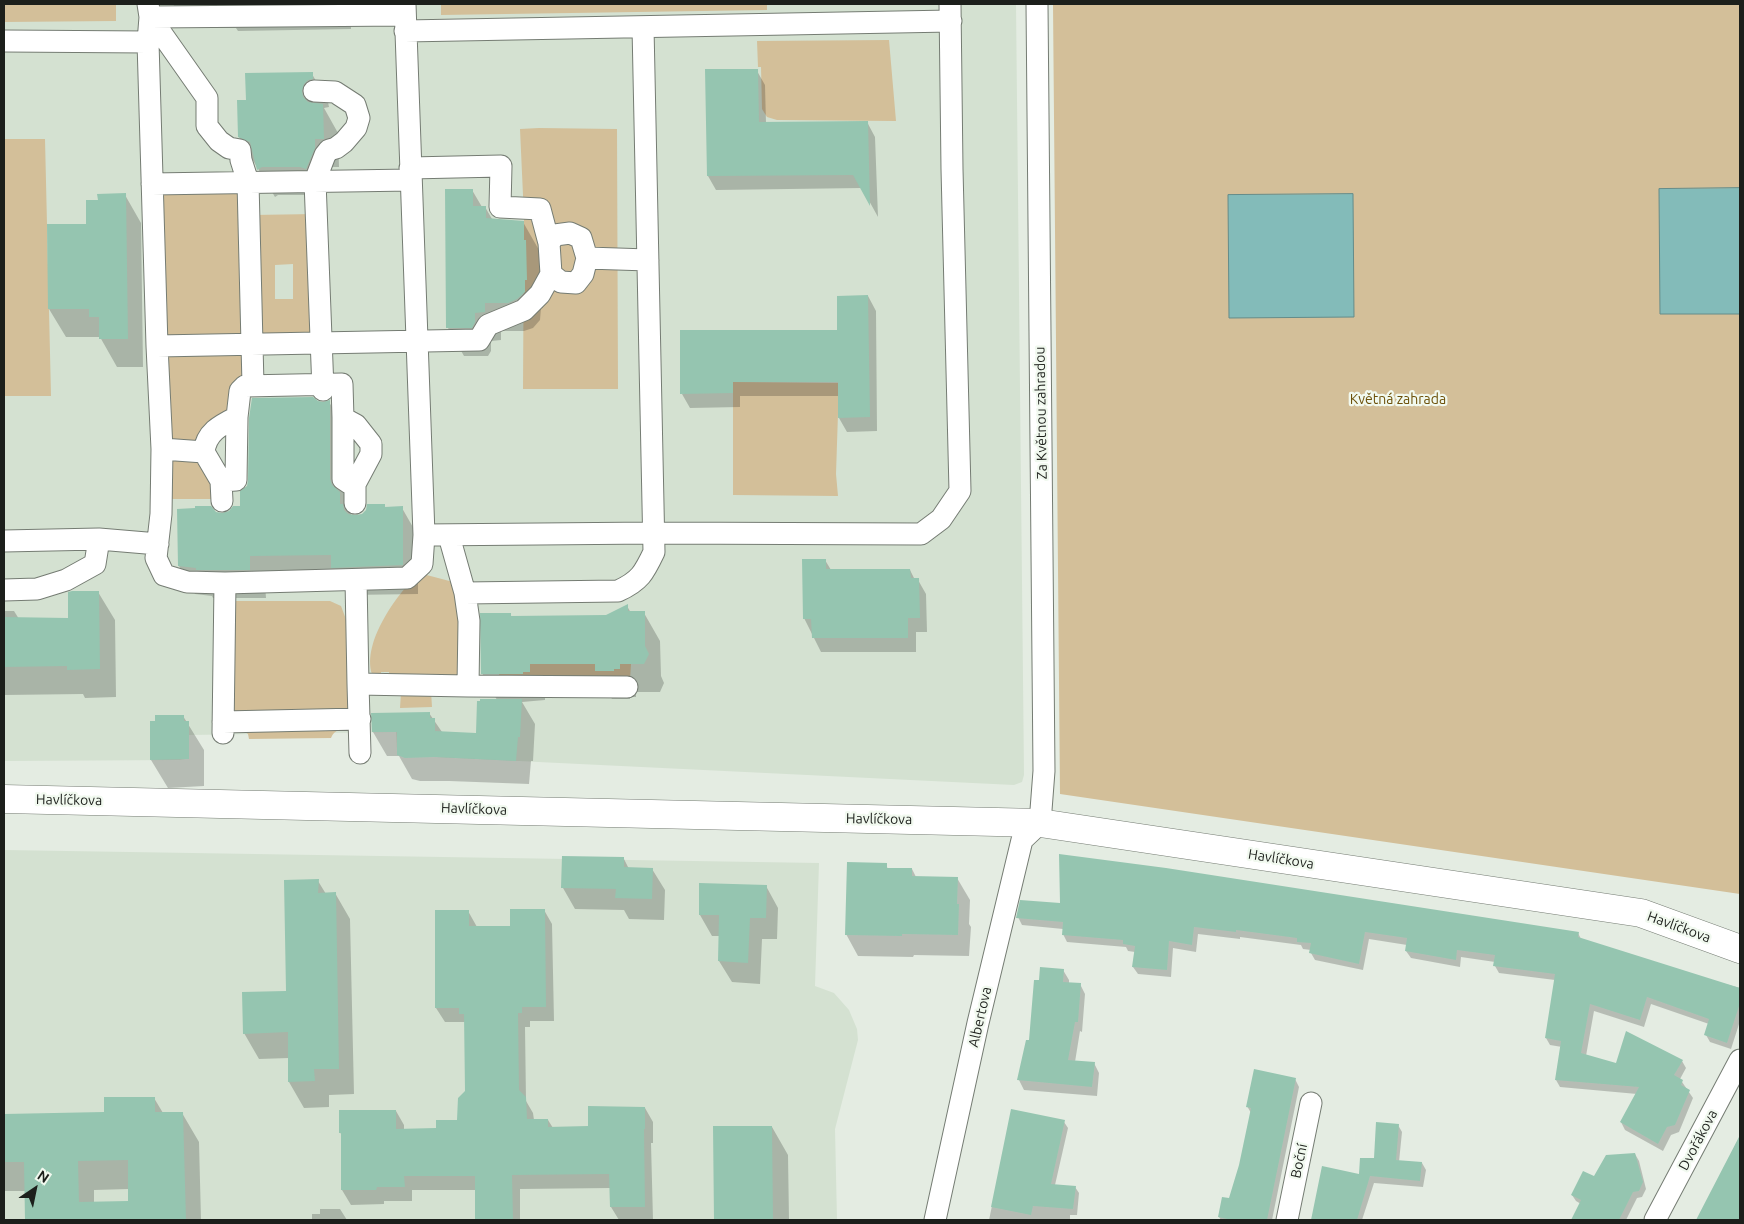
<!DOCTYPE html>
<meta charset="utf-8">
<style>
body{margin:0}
#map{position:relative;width:1744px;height:1224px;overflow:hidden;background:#e4ece2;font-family:Ubuntu,sans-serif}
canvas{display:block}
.frame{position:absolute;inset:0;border:5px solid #1c1f1b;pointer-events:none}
.north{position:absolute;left:10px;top:1164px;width:50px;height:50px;-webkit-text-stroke:4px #f1f9ef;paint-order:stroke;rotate:34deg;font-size:14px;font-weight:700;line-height:20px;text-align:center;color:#1c1f1b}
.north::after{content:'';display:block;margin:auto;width:18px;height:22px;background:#1c1f1b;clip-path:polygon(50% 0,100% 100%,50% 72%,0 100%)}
</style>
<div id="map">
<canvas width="1744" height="1224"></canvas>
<div class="frame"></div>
<div class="north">N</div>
</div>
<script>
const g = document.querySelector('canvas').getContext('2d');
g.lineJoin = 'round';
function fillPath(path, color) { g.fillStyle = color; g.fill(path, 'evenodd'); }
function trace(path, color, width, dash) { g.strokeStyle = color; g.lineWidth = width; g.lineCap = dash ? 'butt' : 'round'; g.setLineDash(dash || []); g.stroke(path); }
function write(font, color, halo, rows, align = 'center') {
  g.font = font + ' Ubuntu,sans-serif'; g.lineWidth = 4.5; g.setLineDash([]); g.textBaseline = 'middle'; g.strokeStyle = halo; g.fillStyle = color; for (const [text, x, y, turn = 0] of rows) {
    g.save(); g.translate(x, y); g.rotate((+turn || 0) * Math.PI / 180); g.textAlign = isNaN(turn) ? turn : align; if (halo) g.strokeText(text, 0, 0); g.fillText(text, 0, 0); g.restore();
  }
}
fillPath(new Path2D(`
 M4,4H1016L1024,775L1022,782L1014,785L435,757L397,751L396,732L189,735L185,759L180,760L4,761Z
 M4,850L819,863L815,986L834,993L849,1010L857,1029L858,1040L835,1129L837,1220H4Z`), '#d4e1d1');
fillPath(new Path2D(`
 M4,4H116V21L4,22Z
 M441,4H767V10L441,15Z
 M1053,4H1740V894L1060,794Z
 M889,40L896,121L777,120L767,117L762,109L761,67H758L757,41Z
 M539,128L617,129L618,389H523L524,217L520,129Z
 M4,139H45L51,396H4Z
 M245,186L249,341L167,343L161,188Z
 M315,214L319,341L254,342L252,215ZM293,264V299H275V265Z
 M249,347L250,380L235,381L236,405L196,445H169L168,349Z
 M733,382L839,383L836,474L838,496L733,495Z
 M169,454L202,459L217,499H170Z
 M419,573L457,583L466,678H389V672H381V678L372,674C362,642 397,594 419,573Z
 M233,601H330L341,606L347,622L349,731C340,730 335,729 331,738L249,739L248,734L245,732L232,709Z
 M530,664H595V671H614V669H620V664H631L630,680L499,675L500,665L510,671L529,672Z
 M431,691L432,707L400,708L401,693Z`), '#d3bf99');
const water = new Path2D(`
 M1740,188V314H1660L1659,189Z
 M1353,194L1354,317L1229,318L1228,195Z`);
fillPath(water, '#83bbb9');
trace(water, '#648c8a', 1);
fillPath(new Path2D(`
 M173,4H379V25H351V29L238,31L236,28H210L205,20L183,21Z
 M707,70L757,71L765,85L766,123L867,122L875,137L878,217L862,188L716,190L708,176Z
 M312,74L328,102L329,107L324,108L338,133L339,167H330L317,195H278L275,197L239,137L248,102Z
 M472,190L482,207H485L492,219L523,222L539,250L540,266L542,270L543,308H541L540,320L533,328L524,331H501V340L491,341V351L488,356H464L448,328Z
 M125,195L141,223L143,367H117L100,337H66L49,309L48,225H87L99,202Z
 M868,296L876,311L877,431L847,432L839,418V396H740V407L690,408L682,394L838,331Z
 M317,402H329L346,430V505L352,516L362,515L384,505L386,508H402L418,536V594L349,595L342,583L265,584L266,598H213L212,596L195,594L179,566L215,513L222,515L242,507L248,487Z
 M825,560L831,570H910L915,580H918L926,594L927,632H916V652H821L804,618Z
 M98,592L115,620L116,697L85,698L83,694L4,695V611H14L19,619H70Z
 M627,606L631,613H644L660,641L661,676L664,683L660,692H636V697H630V699H612L608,692H545V700L522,702L535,724L533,761H531L529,784L449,781H420L412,779L399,756H387L373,732L429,713L442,732L477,734L497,700L482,673L510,614L512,617H606Z
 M183,716L204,750V786L168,788L151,760Z
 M624,859L629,869H652L665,890L664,920L629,919L624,910L575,909L563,888Z
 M886,865L888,869H912L916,877L957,878L970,900L969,924L971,927L969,956L914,955L913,957L858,956L846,934Z
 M318,881L326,894L335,893L350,919L354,1094L329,1095V1107L304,1108L289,1082V1058L259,1059L244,1033L287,993Z
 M766,886L778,908L777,939H762L760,984L732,982L719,961L720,936H712L700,915Z
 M544,910L552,924L554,1021H530V1027H525L526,1101L533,1113L534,1120H548L553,1128L589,1127L645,1108L653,1122V1143H651L653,1220H619L611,1207V1188L520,1189V1220H476V1190H412V1201H384V1204L351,1205L342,1190V1136L340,1132L396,1111L404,1125V1130L437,1129L458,1121L466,1091L465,1022H445L436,1008L468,911L477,927H511Z
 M1018,917L1578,933L1581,939L1700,977L1740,988V1021L1731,1049L1710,1042L1706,1035L1709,1024L1651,1004L1644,1027L1594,1011L1586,1056L1617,1065L1682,1061L1686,1068L1680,1079L1693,1098L1679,1132L1671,1135L1663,1151L1625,1130L1621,1122L1637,1094L1560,1087L1556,1080L1562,1047L1550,1045L1546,1038L1555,980L1499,973L1495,966V962L1461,957L1460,967L1411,958L1406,951L1407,945L1369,939L1363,970L1315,960L1311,953V950L1303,949L1301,945L1240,937V939L1198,934L1196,952L1173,948L1171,977L1138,974L1133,967L1135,952L1128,951L1126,947L1067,942L1063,934V929L1022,925Z
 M1063,970L1069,980V983L1080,984L1085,994L1082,1032L1080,1031L1075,1062L1094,1063L1099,1073L1097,1096L1024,1090L1019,1080L1031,1042L1040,981Z
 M1295,1079L1299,1087L1272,1220H1221L1219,1217L1230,1200L1240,1165L1251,1113L1247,1106Z
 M154,1098L163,1113H182L199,1142L201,1220H25V1191H4V1115L105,1114ZM129,1189V1202L94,1203V1190Z
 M1012,1111L1064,1122L1068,1128L1055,1185L1075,1187L1079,1193L1077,1215H1070V1220H989Z
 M1398,1125L1402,1132L1399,1162L1422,1163L1426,1170L1423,1187L1374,1183L1362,1220H1312L1323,1167L1360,1175L1375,1160Z
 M715,1127H772L788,1155L789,1220H716Z
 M1740,1136V1220H1697Z
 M1635,1154L1639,1161L1646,1189L1642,1197L1637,1198L1626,1220H1573L1581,1204L1576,1201L1572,1195L1594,1178Z
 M320,1209H340L347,1220H312V1214H320Z`), '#0003');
fillPath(new Path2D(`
 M705,69H758L759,122L868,121L870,206L853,175L707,176Z
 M313,72V79L308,80L304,84L302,91L303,97L308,102L323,104L324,139H315V148L306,169L300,167H262L257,170L250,142L238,137L237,100H246L245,73Z
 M445,189H473V206H486V218L524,221V240H526L527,280H525V292L517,299L508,303H485V312L475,313V322L472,328H446Z
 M126,193L128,339H99V317H89V309H48L47,224H86V200H98L97,194Z
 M868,295L870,417L838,418V382H733V393L680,394V330H837V296Z
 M313,397L318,401L323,402L330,400V479L332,485L340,492V504H343L344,510L348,514L355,515L362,514L366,510L367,504H385V507L403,506V565L331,568V555L250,556V570H196V568L178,566L177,509L195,508V506H211L216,512L222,513L229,511L233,506H240V491L247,486L248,480L249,418L252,398Z
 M802,559H826V569H910L911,578H919L920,618H908V638H812L811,619H803Z
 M72,591H99L100,669L67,670V666L4,667V617L68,618V592Z
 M628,604V611H645V646L649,654L644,664H620V669H614V671H595V664H530V672H523V674H481L480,613H511V616L606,615Z
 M480,699H522L520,737H518L516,761L435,757L405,758L397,755V732H372L371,713L430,712V718H435V731L476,733L477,701H480Z
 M155,715H184V721H189V759L150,760V721H155Z
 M1059,854L1166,868L1579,932L1578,937L1740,988V1003L1727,1043L1704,1035L1709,1019L1647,997L1640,1020L1590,1004L1581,1053L1616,1063L1626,1031L1683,1060L1674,1075L1683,1080L1681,1085L1690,1090L1675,1125L1667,1127L1658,1144L1620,1122L1639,1087L1555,1080L1561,1041L1545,1038L1555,974L1493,966L1495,955L1457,950L1456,960L1405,951L1407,938L1365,932L1359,964L1309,953L1311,943L1297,942V938L1236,930V932L1194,927L1192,945L1169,941L1167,970L1132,967L1135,946L1123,944V940L1062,935L1063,922L1016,918L1020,900L1060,903Z
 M562,856L624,857V867L653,868L652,899L615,898L616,889L561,888Z
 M847,862L887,863V868H912V876L958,877L957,904H959L958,935L902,934V936L845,935Z
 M319,879L318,893L336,892L339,1069H314L315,1081L288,1082V1032L243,1034L242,992L286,991L284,880Z
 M699,883L767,885L766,918H750L748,963L718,961L719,915H699Z
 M510,909H545L546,1007H522V1013H518L519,1090L526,1097L527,1119H548V1127L588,1126V1106L645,1107V1129H644L645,1207H610L609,1174L512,1175L513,1220H475V1176H404L405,1187H377L376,1190H341V1133H339V1110H396V1129L436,1128V1120H457L458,1098L465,1091L464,1014H459V1008H435V910H469V926H510Z
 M1040,967L1064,969L1063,982L1081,983L1078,1022H1075L1068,1060L1095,1062L1092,1087L1017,1080L1026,1040H1029L1034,980H1039Z
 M1254,1069L1296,1078L1267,1220H1232L1218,1217L1222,1197L1229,1198L1239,1165L1251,1108L1246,1107Z
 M104,1097H155V1112H183L186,1220H25L24,1162H4V1114L104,1112ZM128,1160V1201L79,1202L78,1161Z
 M1011,1109L1065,1120L1051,1184L1076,1186L1073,1209L1033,1206L1031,1215L991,1207Z
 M1376,1122L1399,1124L1396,1160L1422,1162L1420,1181L1370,1176L1357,1220H1311L1322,1166L1359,1174L1360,1158H1374Z
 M713,1126H772L773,1220H714Z
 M1740,1135V1220H1696Z
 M1635,1153L1643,1182L1639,1191L1633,1192L1619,1220H1571L1581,1200L1571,1195L1583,1171L1594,1176L1606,1155Z`), '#95c5b0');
const street = new Path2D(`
 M148,4L150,17L148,42L157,346L162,449L161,514L156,558L164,575L187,582L225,583L407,578L422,564L424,535L405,4
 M150,17L207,98V126L219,141L229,148L240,150L241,160L248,182L253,385
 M150,17L405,15
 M405,31L951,21
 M4,41L148,42
 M314,91L335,92L355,105L359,118L356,128L344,142L336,148L329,150L325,155L315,181L323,390
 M410,168L501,166L500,207L540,209L549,243
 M152,184L411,180
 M587,258L583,274L576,283L561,282L551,274L549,243L555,235L570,233L581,238L587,258L648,260
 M157,346L479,340L488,325L524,310L540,294L551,274
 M343,418V479L349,483L355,484
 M162,449L204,452L221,481L222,501
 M204,452C206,432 221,425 237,417L240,391L245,386L342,384L343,418L356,425L371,444V454L355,484V503
 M221,481L236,480L237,417
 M424,535L653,533L921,534L941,519L960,491L952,169L950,4
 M449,536L465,593L618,591C640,581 644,573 654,552L643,27
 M4,541L99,539L158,544
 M356,580L358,684L468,686
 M4,590L37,589L66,580L95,564L99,539
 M465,593L469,621L468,686L627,687
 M358,684L360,753
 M223,722L360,719
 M223,733L225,583
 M935,1220L978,1023L1022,840L1040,823L1044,771L1037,4
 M1287,1220L1311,1103
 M1655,1220L1740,1060`);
const secondary = new Path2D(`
 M4,799L1040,823L1641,913L1740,949`);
trace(street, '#757c73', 23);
trace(secondary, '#757c73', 29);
trace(street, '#fff', 21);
trace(secondary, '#fff', 28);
write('14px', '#6c5009', '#f1f9ef', [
 ["Květná zahrada",1398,399]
]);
write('14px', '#1c1f1b', '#f1f9ef', [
 ["Za Květnou zahradou",1041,413,-91],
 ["Havlíčkova",69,800,1],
 ["Havlíčkova",474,809,2],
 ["Havlíčkova",879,819,1],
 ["Havlíčkova",1281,859,9],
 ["Havlíčkova",1679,927,20],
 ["Albertova",980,1017,-77],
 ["Dvořákova",1698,1140,-62],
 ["Boční",1299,1161,-78]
]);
</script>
